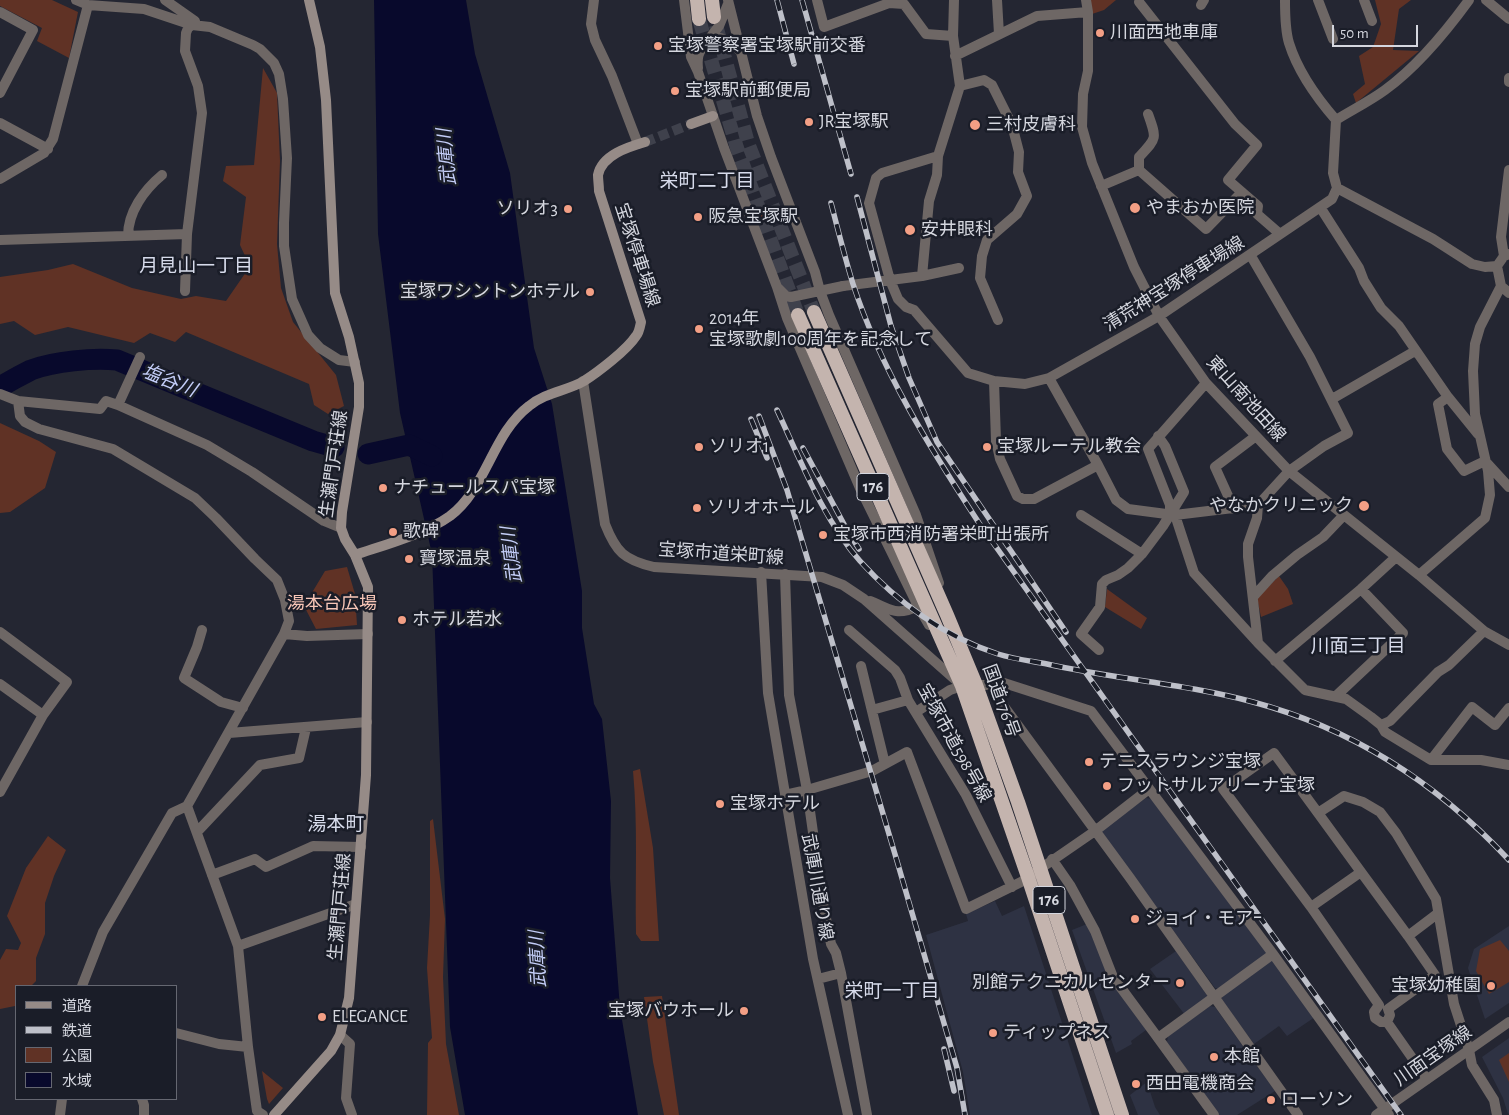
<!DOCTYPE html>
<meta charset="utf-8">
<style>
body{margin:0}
#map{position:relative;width:1509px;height:1115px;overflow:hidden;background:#242632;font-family:"Alegreya Sans","Noto Sans JP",sans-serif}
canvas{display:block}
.legend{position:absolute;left:15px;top:985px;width:162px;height:115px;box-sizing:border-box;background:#1a1d28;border:1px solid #656771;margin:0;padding:6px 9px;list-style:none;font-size:15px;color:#d5d7df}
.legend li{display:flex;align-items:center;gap:10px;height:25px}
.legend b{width:25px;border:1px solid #656771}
.scale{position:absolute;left:1332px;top:25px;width:86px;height:22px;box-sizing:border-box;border:2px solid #d5d7df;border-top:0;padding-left:6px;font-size:15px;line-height:18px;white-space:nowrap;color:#d5d7df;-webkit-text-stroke:4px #1a1d28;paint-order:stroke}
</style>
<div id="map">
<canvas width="1509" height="1115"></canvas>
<ul class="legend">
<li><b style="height:6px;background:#968b87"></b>道路</li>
<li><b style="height:6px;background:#bec0c9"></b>鉄道</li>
<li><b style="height:14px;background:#603225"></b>公園</li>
<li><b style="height:14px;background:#08092c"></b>水域</li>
</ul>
<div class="scale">50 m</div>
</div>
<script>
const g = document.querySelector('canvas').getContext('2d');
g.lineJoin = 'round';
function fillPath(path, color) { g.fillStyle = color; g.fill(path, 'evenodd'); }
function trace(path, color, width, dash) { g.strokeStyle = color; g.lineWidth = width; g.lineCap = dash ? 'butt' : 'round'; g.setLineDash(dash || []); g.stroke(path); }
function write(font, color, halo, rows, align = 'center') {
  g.font = font + ' "Alegreya Sans","Noto Sans JP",sans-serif'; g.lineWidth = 5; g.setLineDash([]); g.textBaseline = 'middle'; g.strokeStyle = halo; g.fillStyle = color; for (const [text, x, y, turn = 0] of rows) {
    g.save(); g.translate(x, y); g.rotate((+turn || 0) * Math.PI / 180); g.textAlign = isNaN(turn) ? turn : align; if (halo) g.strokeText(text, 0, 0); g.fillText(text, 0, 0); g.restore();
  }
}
fillPath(new Path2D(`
 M1146,798L1153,799L1266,951V956L1220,989L1215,988L1101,831L1108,825Z
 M995,901L1002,916L1024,906L1092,1115H970L963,1072L926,935L968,921L966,914Z
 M1087,924L1146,1030L1131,1041L1132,1044L1116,1053L1072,930Z
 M1509,926V1003L1485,1019L1468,968L1474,949Z
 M1176,951L1207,995V998L1185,1015L1150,969Z
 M1271,960H1275L1315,1017L1287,1036L1279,1026L1254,1044L1222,1000V995Z
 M1210,1006L1215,1007L1275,1091L1237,1115H1219L1167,1042L1168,1036Z
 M1509,1038V1113L1508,1114L1503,1098L1482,1057Z
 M1147,1082L1155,1107L1160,1115H1138L1130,1095Z`), '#2e3243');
fillPath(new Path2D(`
 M0,0H52L78,12L69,58L37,41L42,28L0,6Z
 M1089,0H1116L1104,10L1092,14Z
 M1375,0H1411L1399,9L1393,50L1419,51L1356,103L1353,94L1365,84L1359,56L1373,47L1381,24Z
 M263,68L277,93L280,161L277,244L281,288L293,322L336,375L344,406L328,414L314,405L309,384L186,332L175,342L150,333L134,343L68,327L35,335L14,321L0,324V277L48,270L73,264L132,288L181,299L196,296L226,301L244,275L246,258L240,245L246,197L223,181L226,166L254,165Z
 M778,205L783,208L784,213C779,221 771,222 762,222L757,215L761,211Z
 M0,423L39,441L56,452L45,488L10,512L0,513Z
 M347,567L355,594L357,625L316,629L304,606L325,571Z
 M1279,576L1288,589L1293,604L1261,617L1257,598Z
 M1107,589L1147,618L1141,629L1105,607Z
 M640,769L653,848L659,941H641L636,934C635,879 638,825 633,771Z
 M433,819L445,919L443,977L446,1044L459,1115H427L428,1043L432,1038L427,968L430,915V821Z
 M48,836L66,850L54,876L45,903V934L36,958V981L31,986H16V1004L15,1006L0,1009V960L6,949L18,950L21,943L7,916L26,868Z
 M1500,940L1509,951V982L1489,994L1476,971L1480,949Z
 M662,996L679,1115H664L653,1062L644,997Z
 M1509,1053V1082L1499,1060Z
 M262,1071L283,1088L269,1104L267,1099Z`), '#603225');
fillPath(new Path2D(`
 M374,0H466L475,54L510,173L534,348L552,404L582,591V628L594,704L602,719L611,801L610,878L620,1008L638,1115H465L450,1027L432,554L400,413L378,234Z`), '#08092c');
trace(new Path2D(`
 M0,387C10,381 21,375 31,370C55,361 92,358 117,360L313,441L334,447
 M368,454L409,445L432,456`), '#08092c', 21);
trace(new Path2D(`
 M645,142L691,124`), '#3f414c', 10, [10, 5]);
trace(new Path2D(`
 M699,19L737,148L798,315
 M716,25L748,143L814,312`), '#3f414c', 14, [14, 7]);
trace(new Path2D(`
 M76,0L88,5L144,9L192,25L210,27L253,45L260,49L274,63L279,74L283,99L287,158L284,223V246L292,299L308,335L320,348L339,360L355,362
 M165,0L195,21
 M594,0L591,24L595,40L612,76L638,144
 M817,0L824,27L889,3L904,4L926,34L953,36L960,86L938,156L882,173L876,178L869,203L890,280L898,299L906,307L914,310L968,373L994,381L1025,384L1049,378L1159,316L1332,199L1337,188L1333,173L1336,120C1352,110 1370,101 1385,90C1418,66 1445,33 1469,0
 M997,0L999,34
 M1086,0L1088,12V71L1083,94L1082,127L1092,163L1134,267L1159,316L1206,383L1289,471L1419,575L1484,631L1509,645
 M1285,0C1285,13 1285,30 1289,43C1298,72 1316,97 1336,120
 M1318,0L1333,39
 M1364,0L1372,21
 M1486,0L1509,19
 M1139,2L1235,124L1257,145L1228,180L1258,206L1257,214L1280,234
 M1201,5L1204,0
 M0,12L33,30L0,93
 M953,36L954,0
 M955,56L1037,16L1088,12
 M1509,78V82
 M960,86L984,80L992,85L1012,125L1019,152L1018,172L1027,196L1017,214L987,240L982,256L980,278L998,320
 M0,123L48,149
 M1139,170V157C1157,138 1157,139 1148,114
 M0,179L44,153L53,139L88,5
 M1101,186L1139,170L1206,229L1242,192
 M1337,188L1433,239L1472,264L1485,267L1497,266L1504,256L1509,254
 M1320,207L1359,268L1364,281L1381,308L1399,326L1448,397L1438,404L1447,449L1464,471L1485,461L1509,487
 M128,236C128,212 144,190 162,175
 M0,240L187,234
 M1251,256L1310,357L1348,433L1324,446L1289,471L1258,505L1257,518L1248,544V557L1258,643L1305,690L1346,699L1371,717L1381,725L1385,732L1431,760H1481L1509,765
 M1504,256L1501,237L1509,170
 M1497,266L1501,286
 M922,276L959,268
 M843,286L922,276L929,201L937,175L938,156
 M185,291L187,234L202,113L198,86L185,51L186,33L188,28L192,25
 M1049,378L1098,465L1116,500L1128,509L1174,515
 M994,381L996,441L1000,459L1017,496L1023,499H1034L1098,465
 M0,394L18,401L100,409L106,401L118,405L207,445L252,472L324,521L341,528
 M1448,397L1478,434
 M1332,399L1415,351
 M18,401L20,416L25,422L39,429L113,449L195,498L216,518L255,559L277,580L285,600L289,621L284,634L187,806L172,813L103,932L82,986
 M118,405L140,357
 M1258,505L1175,515L1194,573L1258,643
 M1234,509L1215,467L1256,436
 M1170,514V505L1148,449L1206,383
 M1081,515L1142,554
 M761,572L768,693L813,959L848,1115
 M785,574L789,695L807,790L823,903L831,944L836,953L841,973L867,1115
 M1419,575L1485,518L1490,495L1488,471L1475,414L1473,371L1475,344L1480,327L1501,286L1509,293
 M1253,597L1272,576L1297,555L1323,537L1344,515
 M202,630L197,647L184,678L221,702L243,708
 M849,630L895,670L900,678L908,700L966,795L1012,887
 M0,632L67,682L43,715L0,792
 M284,634L307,636L368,634
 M1099,650L1081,634L1100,607L1102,584L1106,580L1118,575L1128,568L1142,554L1163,526L1184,492L1165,446L1158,436
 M1275,661L1361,589L1396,557
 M861,666L885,764
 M1001,682L998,693L1000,701L1130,878L1298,1115
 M0,684L43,715
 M976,685H985L1001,682L1091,711L1273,954L1389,1115
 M1336,696L1403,633L1361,589
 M872,710L908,700
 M916,712L950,690L962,686
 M1381,725L1390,721L1438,672L1449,665L1484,631
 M229,733L367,722
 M1431,760L1472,707L1495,725L1509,708
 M872,771L907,752L966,909L1021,882L1095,831L1149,789
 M785,795L807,790
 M187,806L238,946L248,1047L257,1111L263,1115
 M1318,813L1361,872
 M197,832L260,765L299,758L306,728
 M1052,859L1070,885L1095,931L1113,977L1158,1038L1273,954
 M212,875L255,859L266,867L313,846L361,847
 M1311,907L1361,872L1408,936
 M238,946L356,904
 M818,979L841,973
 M1387,1022H1381L1375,1018L1374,1012L1379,1005L1311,907L1223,789L1274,753L1318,813L1344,796L1363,802L1380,812L1396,833L1436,899L1454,1004L1469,1050L1472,1065L1494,1100L1497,1115
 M176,1033L219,1044L248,1047
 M340,1035L350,1044L346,1098L352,1115
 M1158,1038L1214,1115
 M1427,1079L1387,1022L1390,1015L1388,1009L1435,975L1408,936L1437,914
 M142,1099L144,1105V1115
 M60,1115L62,1099`), '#6e6765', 10);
trace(new Path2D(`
 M684,0L691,57L698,72L724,148L777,287L787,318L860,488L918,606L929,625
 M728,0L757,116L771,157L815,272L820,291L829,315L916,515L939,583
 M709,39L719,26L728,4
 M698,68C697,58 698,52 705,45C716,31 728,40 739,50
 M778,288L786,296L791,297L843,286
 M583,381L605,524C616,552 624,560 654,567L822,577L843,585L864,599L959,683
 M870,601C891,609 896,617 918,606
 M807,790L872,771
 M1376,1115L1509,1022`), '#6e6765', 10);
trace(new Path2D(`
 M691,124L713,116
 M355,555C384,545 425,534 450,516C487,488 492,434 529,406C546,392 567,391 584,381C598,372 627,350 636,336C639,333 640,327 641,322L599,191C599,186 598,180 598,175C602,155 628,147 645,142
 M274,1115L331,1051L340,1035L349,998L366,775L368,587L355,555L345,539L341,528L342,512L359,407V383L349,337L335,293L326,100L320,47L309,0`), '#968b87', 10);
trace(new Path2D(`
 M697,0L699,19
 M712,0L714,17
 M814,312L947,615L976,685L1018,802L1122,1115
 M798,315L962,686L1028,877L1107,1115`), '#c4b4ae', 14);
const rail = new Path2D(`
 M777,0L794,64
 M802,0L851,174
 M857,197L891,326L909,378L937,442L1066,632
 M831,203C838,230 845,258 853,284C881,370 930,448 979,523L1401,1115
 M777,410C800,459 824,521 860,561C897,602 945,637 998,654C1014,659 1031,661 1047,664C1115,679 1186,684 1253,702C1354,729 1438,784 1509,860
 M759,416L787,490L897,861L957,1068L965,1115
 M751,419L767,458
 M803,448L846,528L859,549
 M944,1049L954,1091`);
trace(rail, '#bec0c9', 5.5);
trace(rail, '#1a1d28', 4, [11]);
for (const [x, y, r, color] of [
 [1100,33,5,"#f39f85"],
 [658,46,5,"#f39f85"],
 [675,91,5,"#f39f85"],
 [809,122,5,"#f39f85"],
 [975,125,6,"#f39f85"],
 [1135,208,6,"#f39f85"],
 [568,209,5,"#f39f85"],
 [698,217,5,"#f39f85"],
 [910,230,6,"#f39f85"],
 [590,292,5,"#f39f85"],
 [699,329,5,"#f39f85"],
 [699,447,5,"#f39f85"],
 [987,447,5,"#f39f85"],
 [383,488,5,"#f39f85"],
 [1364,506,6,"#f39f85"],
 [697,508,5,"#f39f85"],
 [393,532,5,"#f39f85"],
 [823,535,5,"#f39f85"],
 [409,559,5,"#f39f85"],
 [402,620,5,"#f39f85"],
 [1089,762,5,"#f39f85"],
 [1107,786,5,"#f39f85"],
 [720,804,5,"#f39f85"],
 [1135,919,5,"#f39f85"],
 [1180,983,5,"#f39f85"],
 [1491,986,5,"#f39f85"],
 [744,1011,5,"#f39f85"],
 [322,1017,5,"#f39f85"],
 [993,1033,5,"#f39f85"],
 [1214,1057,5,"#f39f85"],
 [1136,1084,5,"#f39f85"],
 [1271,1100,5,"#f39f85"]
]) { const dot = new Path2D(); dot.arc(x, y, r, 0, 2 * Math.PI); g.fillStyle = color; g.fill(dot); trace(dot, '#1a1d28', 2); }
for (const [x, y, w] of [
 [873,487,32],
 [1049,900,32]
]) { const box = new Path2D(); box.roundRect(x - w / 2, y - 13.5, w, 27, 4); g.fillStyle = '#1a1d28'; g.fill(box); trace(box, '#d5d7df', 1); }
write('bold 16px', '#d5d7df', null, [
 ["176",873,487],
 ["176",1049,900]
]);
write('18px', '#d5d7df', '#1a1d28', [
 ["川面西地車庫",1110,33],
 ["宝塚警察署宝塚駅前交番",668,46],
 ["宝塚駅前郵便局",685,91],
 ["JR宝塚駅",819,122],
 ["三村皮膚科",986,125],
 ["やまおか医院",1146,208],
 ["ソリオ3",558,209,"right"],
 ["阪急宝塚駅",708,217],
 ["安井眼科",921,230],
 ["宝塚ワシントンホテル",580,292,"right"],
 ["2014年",709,319],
 ["宝塚歌劇100周年を記念して",709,340],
 ["ソリオ1",709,447],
 ["宝塚ルーテル教会",997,447],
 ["ナチュールスパ宝塚",393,488],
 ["やなかクリニック",1353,506,"right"],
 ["ソリオホール",707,508],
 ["歌碑",403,532],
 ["宝塚市西消防署栄町出張所",833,535],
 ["寶塚温泉",419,559],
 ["ホテル若水",412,620],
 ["テニスラウンジ宝塚",1099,762],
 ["フットサルアリーナ宝塚",1117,786],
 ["宝塚ホテル",730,804],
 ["ジョイ・モアｰ",1145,919],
 ["別館テクニカルセンター",1170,983,"right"],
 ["宝塚幼稚園",1481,986,"right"],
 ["宝塚バウホール",734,1011,"right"],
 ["ELEGANCE",332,1017],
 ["ティップネス",1003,1033],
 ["本館",1224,1057],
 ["西田電機商会",1146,1084],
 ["ローソン",1281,1100]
], 'left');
write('18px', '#d5d7df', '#1a1d28', [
 ["宝塚停車場線",637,255,72],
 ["清荒神宝塚停車場線",1174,284,-32],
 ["東山南池田線",1246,399,48],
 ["生瀬門戸荘線",334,464,-82],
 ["宝塚市道栄町線",721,554,4],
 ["国道176号",1001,701,70],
 ["宝塚市道598号線",954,743,61],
 ["武庫川通り線",817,887,80],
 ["生瀬門戸荘線",340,907,-85],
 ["川面宝塚線",1433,1056,-35]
]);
write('18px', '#f6c5b6', '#1a1d28', [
 ["湯本台広場",332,604]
]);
write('italic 19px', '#c4cef8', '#1a1d28', [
 ["武庫川",447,157,-95],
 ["塩谷川",169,381,22],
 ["武庫川",512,555,-97],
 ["武庫川",538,959,-93]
]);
write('19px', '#d7dbeb', '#1a1d28', [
 ["栄町二丁目",707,181],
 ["月見山一丁目",196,266],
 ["川面三丁目",1358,646],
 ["湯本町",336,824],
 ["栄町一丁目",892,991]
]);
</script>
